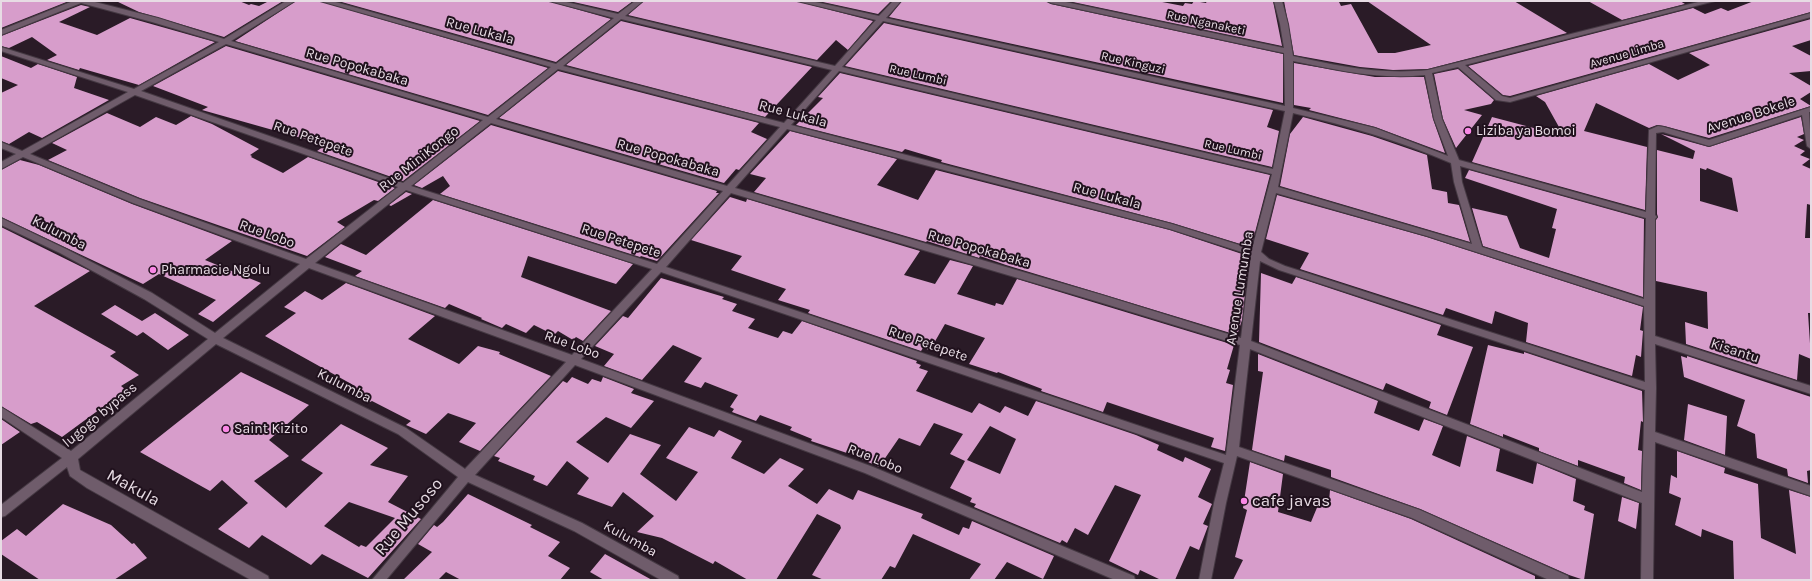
<!DOCTYPE html>
<style>
body{margin:0}
#map{position:relative;width:1812px;height:581px;overflow:hidden;background:#2a1b27;font-family:Karla,sans-serif}
canvas{display:block}
.frame{position:absolute;inset:0;border:2px solid #e7dce4;pointer-events:none}
</style>
<div id="map">
<canvas width="1812" height="581"></canvas>
<div class="frame"></div>
</div>
<script>
const g = document.querySelector('canvas').getContext('2d');
g.lineJoin = 'round';
function fillPath(path, color) { g.fillStyle = color; g.fill(path, 'evenodd'); }
function trace(path, color, width, dash) { g.strokeStyle = color; g.lineWidth = width; g.lineCap = dash ? 'butt' : 'round'; g.setLineDash(dash || []); g.stroke(path); }
function write(font, color, halo, rows, align = 'center') {
  g.font = font + ' Karla,sans-serif'; g.lineWidth = 4; g.setLineDash([]); g.textBaseline = 'middle'; g.strokeStyle = halo; g.fillStyle = color; for (const [text, x, y, turn = 0] of rows) {
    g.save(); g.translate(x, y); g.rotate((+turn || 0) * Math.PI / 180); g.textAlign = isNaN(turn) ? turn : align; if (halo) g.strokeText(text, 0, 0); g.fillText(text, 0, 0); g.restore();
  }
}
fillPath(new Path2D(`
 M1,1H69L1,28Z
 M116,1H239L249,5L251,4L259,6L269,1H283L224,37L139,12Z
 M296,1H319L548,68L488,115L235,41Z
 M338,1H548L611,19L556,62Z
 M569,1H633L618,12Z
 M644,1H796L873,21L848,50L836,40L817,60L628,15Z
 M818,1H891L878,14Z
 M902,1H1046L1051,4L1283,54V103L889,17Z
 M1068,1H1157L1183,6L1185,3L1192,4L1194,1L1206,3L1207,1H1273L1282,46Z
 M1284,1L1339,2L1341,6L1351,4L1378,53H1395L1431,45L1367,1H1514L1567,33L1428,69L1393,70L1360,67L1294,55Z
 M1588,1H1680L1685,4L1622,20Z
 M1754,1H1811V12L1510,96L1503,95L1468,66L1693,8L1705,14L1721,8L1728,11Z
 M81,5L90,7L59,22L97,35L130,18L215,42L139,85L80,68L79,70L47,60L57,55L32,37L9,48L1,46V36Z
 M1811,19V40L1792,46L1811,56V71L1789,73L1811,86V92L1800,99L1811,106L1709,138L1664,126L1657,125L1649,128L1596,103L1584,131L1647,147L1645,210L1472,162L1492,117L1564,136L1545,102L1536,96L1649,64L1678,80L1710,65L1689,53Z
 M621,21L812,67L765,117L566,65Z
 M884,23L1273,110L1267,127L1279,131L1272,167L845,66Z
 M226,46L480,121L403,181L317,151L326,145L202,110L208,107L153,86Z
 M1,56L31,68L38,64L77,77L74,88L109,100L42,138L29,132L9,144L1,141V93L18,85L1,78Z
 M1294,63L1375,77H1424L1433,119L1445,153L1375,127L1309,110L1311,108L1294,105Z
 M1458,69L1494,100L1491,104L1464,110L1482,115L1456,148L1443,119L1434,74Z
 M558,71L759,123L751,132L767,139L739,170L736,169L724,183L499,118Z
 M840,73L1270,175L1253,240L1251,239L1250,247L1172,223L941,162L942,160L905,149L902,152L796,125L823,98L818,97Z
 M107,113L140,127L156,117L176,125L191,116L212,124L259,149L250,155L252,156L251,157L283,173L308,157L395,188L378,201L374,200L337,222L345,227L307,256L140,198L48,160L67,150L52,143Z
 M1303,117L1372,136L1427,155L1432,189L1447,192L1448,203L1459,205L1470,242L1280,186L1290,134Z
 M1801,117L1804,134L1797,137L1804,140L1794,146L1805,151L1800,155L1810,159L1802,165L1811,169V205L1807,204L1805,238H1811V313H1808L1811,359L1799,354L1797,380L1686,344L1685,322L1708,329L1707,292L1656,281V220L1658,217L1657,214V150L1693,159L1695,151L1661,134L1709,147ZM1700,168L1706,170L1707,168L1732,178L1738,212L1700,201Z
 M491,125L717,191L716,193H719L657,261L641,256L640,257L440,194L450,186L443,176L422,188L414,185Z
 M790,131L897,159L877,185L918,200L936,170L1170,230L1248,256L1245,268L1248,269L1242,320L1237,335L1006,265L980,256L979,258L927,241L926,242L754,192L766,178L750,174Z
 M20,160L39,165L132,204L232,241L205,260L261,283L213,322L198,314L216,300L159,274L143,284L1,217V170Z
 M1469,170L1644,219L1643,297L1483,246L1472,208L1507,216L1520,248L1549,258L1556,229L1552,228L1557,209L1465,178Z
 M406,192L412,194L391,206L389,205Z
 M1277,195L1427,237L1643,307L1640,330L1643,331L1641,357L1636,355L1632,376L1526,342L1528,323L1495,311L1492,324L1446,308L1443,315L1300,269L1309,253L1266,239Z
 M730,197L746,202L747,199L920,251L904,275L935,284L950,260L973,266L957,294L995,306L996,303L1003,305L1017,279L1234,345L1227,369L1230,370L1226,383L1233,385L1225,451L1211,447L1214,438L1107,402L1103,412L1041,391L1042,389L998,372L997,373L969,364L985,338L945,324L930,350L923,348L921,351L808,313L810,310L778,300L786,289L731,270L742,256L691,240Z
 M433,200L633,264L616,284L528,256L521,277L611,311L583,341L576,337L573,340L558,331L554,335L534,325L526,333L506,324L502,328L481,319L482,318L449,304L445,308L355,276L362,271L325,257L341,244L366,255Z
 M1,227L90,271L34,306L116,352L110,356L139,375L121,386L126,390L62,437L37,422L31,424L1,406Z
 M1261,273L1292,284L1296,277L1441,325L1437,335L1473,347L1447,415L1429,408L1431,402L1386,383L1383,390L1259,342Z
 M661,278L724,297L722,299L737,304L732,311L755,319L748,328L778,338L783,331L792,334L802,321L917,361L916,363L921,365L919,368L928,371L916,391L972,413L979,403L1000,413L1005,406L1028,416L1036,401L1136,435L1159,445L1157,450L1183,462L1185,457L1211,469L1198,497L1212,504L1203,524L1208,526L1199,550L1190,546L1175,580H1161L1140,570L1138,575L1109,561L1141,495L1115,485L1088,535L1075,528L1067,543L1062,540L1060,543L974,507L976,504L970,502L972,498L950,488L965,461L950,454L963,434L934,423L920,446L899,438L879,467L853,455L811,441L812,439L790,430L792,427L760,415L756,421L732,412L734,409L730,407L738,395L705,382L701,388L684,382L702,358L673,345L642,380L604,366L614,354L595,346L623,316L628,318ZM990,426L1016,439L1000,474L967,460Z
 M346,283L435,316L408,339L459,364L478,346L500,352L499,354L551,376L480,451L459,442L476,423L448,413L426,434L406,425L411,421L372,401L370,402L350,390L355,386L265,336L296,313L284,307L305,291L322,300Z
 M115,305L142,321L155,313L189,335L168,350L143,332L137,336L101,314Z
 M1488,345L1524,354V352L1642,391L1643,422L1641,421L1638,450L1642,451L1641,490L1624,483L1625,477L1578,460V466L1539,451V448L1503,434V437L1470,424Z
 M1258,354L1378,401L1374,413L1419,431L1424,419L1443,426L1432,455L1460,467L1467,436L1500,449L1496,471L1533,484L1537,463L1576,479L1573,501L1585,506L1584,510L1594,514L1584,580L1569,575L1420,509L1331,477V470L1285,455L1284,461L1252,450L1263,372L1258,371Z
 M1681,356L1687,358V356L1811,397V470L1807,471L1808,483L1788,476L1787,469L1757,458L1755,434L1737,426L1745,400L1684,377Z
 M241,372L309,405L269,440L289,456L254,481L286,508L323,473L301,460L341,424L388,448L370,465L408,476L388,502L421,519L368,578L322,554L311,565L262,535L249,548L218,529L248,503L222,480L210,491L140,452ZM349,502L395,518L366,547L361,545L359,547L324,526Z
 M572,377L588,384L592,379L601,382L603,377L634,389L631,393L654,401L631,428L606,417L576,442L608,463L630,434L661,445L640,474L676,501L698,472L666,458L689,427L714,437L719,430L742,441L731,458L764,474L780,458L804,469L788,486L817,504L829,489L853,500L858,490L923,514L921,518L959,535L963,527L969,529L972,521L1054,556L1043,579L1007,562L994,580H969L981,564L913,534L895,568L890,566L881,580H824L812,575L841,528L840,525L817,514L776,580H748L715,561L713,564L662,538L637,532L654,516L623,492L612,507L577,494L589,478L567,461L547,486L533,480L535,476L498,461L500,458L494,456L563,381L567,383Z
 M1688,404L1727,416L1725,455L1684,440Z
 M1,419L20,432L1,445Z
 M1677,451L1725,468L1724,473L1758,484L1761,538L1796,554L1789,490L1811,497V580H1734L1733,541L1702,529L1701,537L1675,525L1681,498L1669,493L1671,475L1677,478Z
 M1250,462L1283,474L1278,512L1311,522L1321,498L1329,502L1330,490L1411,519L1535,576V580H1233L1243,560L1235,557L1247,510L1243,508Z
 M468,494L532,525L530,527L560,542L548,556L570,568L560,580H461L446,572L438,580H403L432,552L418,544L434,525L437,527L443,522Z
 M1622,497L1639,503L1636,529L1618,521Z
 M63,504L111,525L132,544L134,543L147,558L114,580H40L1,554V541L17,529L26,536Z
 M605,554L652,580H604L590,572Z`), '#d79dcb');
const minor = new Path2D(`
 M73,1H91L158,18L224,39L286,1H295L231,41L488,117L551,67L320,1H332L556,64L614,18L549,1H562L618,14L635,1H643L625,16L835,66L876,20L797,1H811L879,16L893,1H901L886,18L1285,106L1284,53L1051,3L1047,1H1061L1284,48L1280,24L1274,1H1282L1288,24L1293,56C1338,66 1381,75 1428,70L1702,1H1715L1465,65L1502,96L1510,98L1811,13V17L1510,102L1496,100L1458,67L1432,73L1442,119L1459,160L1646,212L1649,130L1658,126L1664,127L1709,140L1811,107V112H1809L1811,149L1807,146L1802,115L1709,146L1663,132L1656,133L1655,215L1657,217L1655,219V336L1811,386V394L1655,344L1656,388L1655,432L1811,486V496L1655,442L1653,580H1641L1642,503L1250,349L1239,447L1420,510L1568,576L1569,580H1549L1412,518L1237,456L1226,503L1211,580H1199L1214,503L1224,463L661,272L581,359L873,467L1134,576L1135,580H1115L865,473L575,365L475,475L582,523L678,576L679,580H661L574,531L468,482L386,580H372L458,477L398,434L216,344L78,459L80,470L268,576L269,580H251L87,488L70,476L67,467L5,516L1,517V505L62,458L1,417V407L71,451L208,339L144,299L60,253L1,225V218L66,249L152,293L215,333L300,264L133,203L23,157L1,169V162L16,154L1,148V142L22,151L128,92L1,51V47L134,89L219,42L152,22L81,3L1,35V30ZM621,19L832,70L784,123L563,66ZM883,21L1285,111L1273,169L842,67ZM226,44L483,120L403,183L141,91ZM1293,61C1337,70 1380,80 1425,75L1434,119L1448,156L1375,128L1293,108ZM558,69L780,127L727,186L496,119ZM839,71L1272,174L1252,249L1172,224L791,125ZM135,95L398,187L306,259L139,199L30,154ZM1293,113C1349,126 1397,140 1451,163L1454,182L1472,244L1278,187ZM491,123L723,191L657,264L411,186ZM787,129L1170,229L1251,255L1241,338L1102,295L735,188ZM1460,166L1646,218L1644,299L1482,247L1462,182ZM406,190L652,269L572,355L315,263ZM731,193L1099,302L1240,345L1226,455L666,267ZM1276,193L1427,236L1644,306L1645,382L1285,266L1269,259L1261,252ZM1260,261L1279,270L1645,390L1642,492L1251,341ZM309,268L566,362L465,469L406,428L223,338Z`);
trace(minor, '#453943', 2);
fillPath(minor, '#6f5c6b');
for (const [x, y, r, color] of [
 [1468,131,4,"#fa87e6"],
 [153,270,4,"#fa87e6"],
 [226,429,4,"#fa87e6"],
 [1244,501,4,"#fa87e6"]
]) { const dot = new Path2D(); dot.arc(x, y, r, 0, 2 * Math.PI); g.fillStyle = color; g.fill(dot); trace(dot, '#20111d', 1.5); }
write('12px', '#e7dce4', '#20111d', [
 ["Rue Nganaketi",1206,23,12],
 ["Avenue Limba",1627,54,-16],
 ["Rue Kinguzi",1133,63,13],
 ["Rue Lumbi",918,75,13],
 ["Rue Lumbi",1233,150,13]
]);
write('14px', '#e7dce4', '#20111d', [
 ["Rue Lukala",480,31,15],
 ["Rue Popokabaka",357,67,16],
 ["Rue Lukala",793,114,15],
 ["Avenue Bokele",1751,115,-18],
 ["Rue Petepete",313,139,19],
 ["Rue Popokabaka",668,158,16],
 ["Rue MiniKongo",419,159,-38],
 ["Rue Lukala",1107,196,15],
 ["Kulumba",59,233,27],
 ["Rue Lobo",267,234,20],
 ["Rue Petepete",621,241,18],
 ["Rue Popokabaka",979,249,16],
 ["Avenue Lumumba",1240,288,-81],
 ["Rue Petepete",928,344,19],
 ["Rue Lobo",572,345,20],
 ["Kisantu",1735,351,18],
 ["Kulumba",344,386,27],
 ["lugogo bypass",100,415,-40],
 ["Rue Lobo",875,459,22],
 ["Kulumba",630,539,29]
]);
write('14px', '#e7dce4', '#20111d', [
 ["Liziba ya Bomoi",1476,131],
 ["Pharmacie Ngolu",161,270],
 ["Saint Kizito",234,429]
], 'left');
write('17px', '#e7dce4', '#20111d', [
 ["Makula",133,488,29],
 ["Rue Musoso",409,517,-50]
]);
write('17px', '#e7dce4', '#20111d', [
 ["cafe javas",1252,501]
], 'left');
</script>
